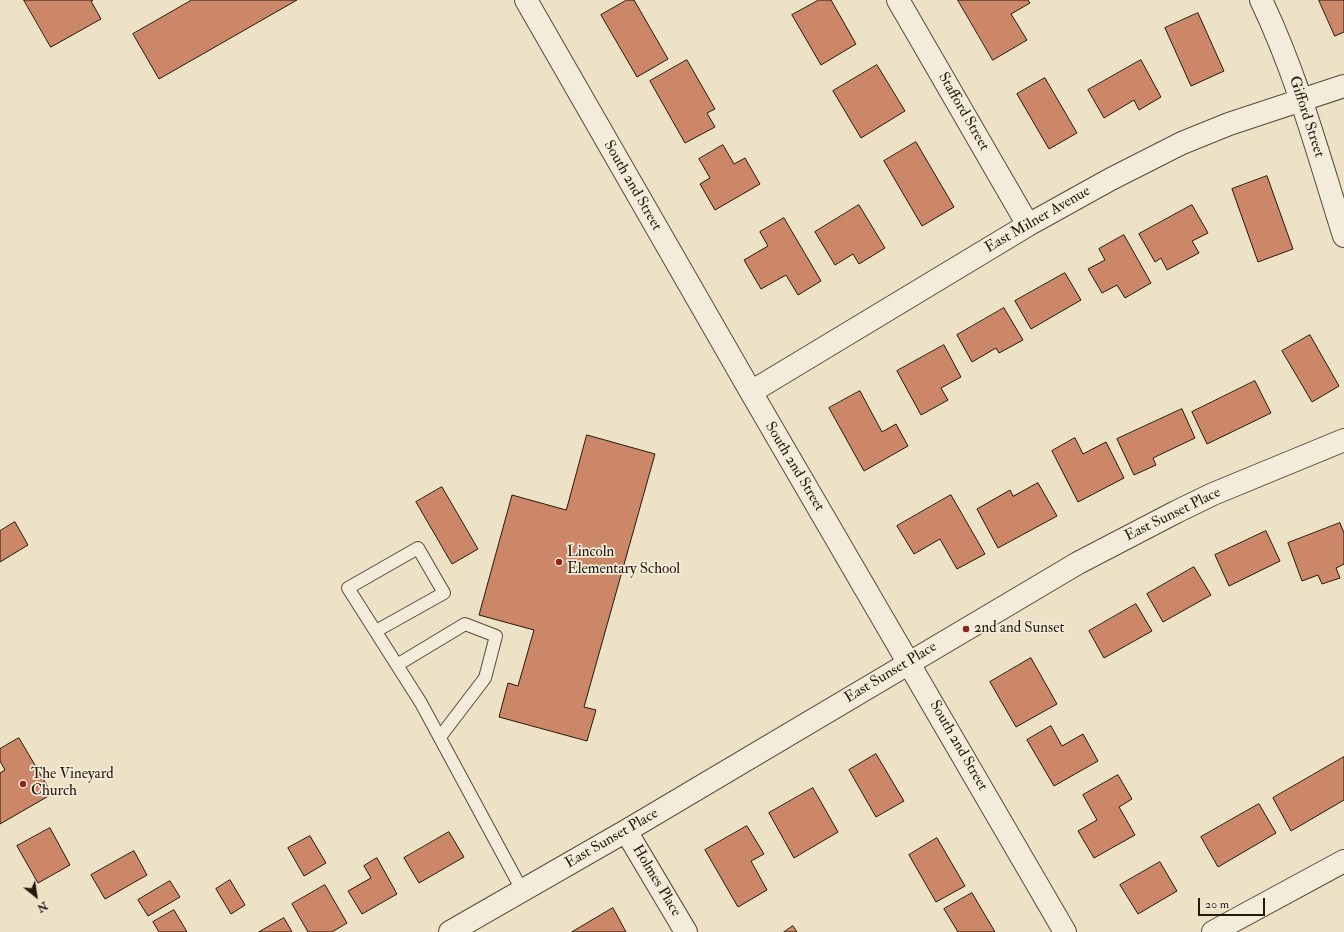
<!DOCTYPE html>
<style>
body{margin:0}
#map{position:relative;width:1344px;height:932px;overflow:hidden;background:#ede2c6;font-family:"IM FELL Double Pica",serif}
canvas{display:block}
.north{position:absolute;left:16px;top:876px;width:40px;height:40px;-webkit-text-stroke:3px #f3ecda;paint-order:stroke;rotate:150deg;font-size:11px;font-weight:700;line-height:16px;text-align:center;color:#25190b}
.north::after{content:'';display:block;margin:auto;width:14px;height:18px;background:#25190b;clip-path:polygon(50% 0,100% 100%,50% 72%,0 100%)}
.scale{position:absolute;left:1198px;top:898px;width:67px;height:18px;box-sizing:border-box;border:2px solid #25190b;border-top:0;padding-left:5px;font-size:12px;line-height:14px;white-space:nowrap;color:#25190b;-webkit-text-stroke:3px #f3ecda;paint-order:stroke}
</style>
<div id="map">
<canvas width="1344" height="932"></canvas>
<div class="north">N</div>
<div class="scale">20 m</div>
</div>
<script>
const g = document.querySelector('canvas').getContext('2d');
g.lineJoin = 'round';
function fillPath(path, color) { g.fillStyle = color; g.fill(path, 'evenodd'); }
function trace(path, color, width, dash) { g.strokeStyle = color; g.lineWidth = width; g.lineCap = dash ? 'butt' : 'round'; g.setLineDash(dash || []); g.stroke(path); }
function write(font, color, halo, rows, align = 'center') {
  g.font = font + ' "IM FELL Double Pica",serif'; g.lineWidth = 3.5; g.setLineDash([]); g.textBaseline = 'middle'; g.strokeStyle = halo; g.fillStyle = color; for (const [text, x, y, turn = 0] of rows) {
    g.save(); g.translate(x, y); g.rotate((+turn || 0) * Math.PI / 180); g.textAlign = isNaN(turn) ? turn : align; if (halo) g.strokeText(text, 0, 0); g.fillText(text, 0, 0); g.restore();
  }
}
const building = new Path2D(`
 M24,0H93L91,1L101,19L51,47Z
 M192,0H297L159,79L133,34Z
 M627,0H634L668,59L637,77L601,15Z
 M819,0H831L856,44L821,65L792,15Z
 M958,0H1028L1030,3L1011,14L1027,40L993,60Z
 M1319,0H1344V32L1335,36Z
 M1198,13L1224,71L1191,86L1165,28Z
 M687,60L715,109L707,113L715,127L685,143L650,81Z
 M1141,60L1161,97L1139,110L1134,100L1104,118L1088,90Z
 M877,65L905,111L861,138L833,91Z
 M1045,78L1077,133L1049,149L1017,94Z
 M916,142L954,207L922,226L884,161Z
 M723,145L734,164L745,158L760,184L715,210L700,184L710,178L699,159Z
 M1267,176L1293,249L1258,262L1232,189Z
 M859,205L885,248L859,264L853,254L835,265L815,232Z
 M1192,205L1208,233L1192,241L1199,253L1167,270L1161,258L1155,262L1139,234Z
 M784,218L821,281L798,295L786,275L761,289L744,260L768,246L760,232Z
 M1124,235L1151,283L1125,298L1117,285L1102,293L1088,269L1105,260L1099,249Z
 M1065,273L1081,300L1031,329L1015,301Z
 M1004,308L1023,340L999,353L996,348L972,362L957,335Z
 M1310,335L1339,386L1312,402L1282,351Z
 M944,345L961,377L941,388L948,400L921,415L897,371Z
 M1255,381L1271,413L1207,444L1192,412Z
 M860,391L882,432L896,424L908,446L864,471L829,408Z
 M1182,409L1195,438L1153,458L1156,465L1134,475L1117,439Z
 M587,435L655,454L584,707L596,710L587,741L499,717L508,683L518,686L534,630L479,615L512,495L566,510Z
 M1075,438L1083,454L1106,442L1124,478L1078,502L1052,451Z
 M1038,483L1057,516L998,548L977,509L1010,490L1013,496Z
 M442,487L478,549L452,564L416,502Z
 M951,495L985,554L957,569L940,539L914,554L897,526Z
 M15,522L28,545L0,562V531Z
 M1340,523L1344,533V564L1336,568L1340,578L1322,584L1318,575L1302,581L1288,543Z
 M1266,531L1280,561L1229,586L1215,555Z
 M1194,567L1211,595L1163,622L1147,594Z
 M1136,604L1152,631L1104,658L1089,631Z
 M1031,658L1057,704L1016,727L990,682Z
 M1051,726L1062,746L1083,734L1098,761L1054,786L1027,740Z
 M19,738L52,794L0,824V773L5,770L0,761V749Z
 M876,754L904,801L876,817L849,770Z
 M1344,757V800L1291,831L1273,798Z
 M1118,775L1132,799L1119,807L1135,835L1094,858L1078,831L1097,820L1083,795Z
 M813,788L838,832L794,858L769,813Z
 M1259,804L1276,833L1218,867L1201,837Z
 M747,826L764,854L751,861L767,890L738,907L705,850Z
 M50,828L70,865L38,883L17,846Z
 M449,832L464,857L419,883L404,858Z
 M310,836L326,863L304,876L288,848Z
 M937,838L965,886L936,902L909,855Z
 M134,851L147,875L105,899L91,875Z
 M377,858L397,894L362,914L348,891L371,878L364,866Z
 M1160,862L1177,891L1138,914L1120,885Z
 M230,880L245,905L231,914L216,889Z
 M170,881L180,897L148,916L138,900Z
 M325,885L347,923L332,932H308L292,904Z
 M972,893L995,932H958L944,909Z
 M613,908L626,932H572Z
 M174,910L187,932H159L153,922Z
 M284,918L292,932H259Z
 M793,926L797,932H784Z`);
fillPath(building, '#cb8768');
trace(building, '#25190b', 1);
const lane = new Path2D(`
 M376,631L444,593L418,548L348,588L421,703L522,890
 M397,665L465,624L496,636L485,678L440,737`);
const street = new Path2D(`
 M526,0L751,392L1065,932
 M898,0L1028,225
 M1261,0C1297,75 1319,157 1344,236
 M751,392L1028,225L1111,179L1182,143L1229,124L1344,86
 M626,831L686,932
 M450,932L626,831L1078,563L1176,512L1213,494L1344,440
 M1213,932L1344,861`);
trace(lane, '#574b3a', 14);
trace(street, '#574b3a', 24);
trace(lane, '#f3ecda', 12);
trace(street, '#f3ecda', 22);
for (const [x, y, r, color] of [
 [559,562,4,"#8f2418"],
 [966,629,4,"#8f2418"],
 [23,784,4,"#8f2418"]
]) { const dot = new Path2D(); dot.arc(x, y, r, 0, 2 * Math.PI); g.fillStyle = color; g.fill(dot); trace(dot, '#f3ecda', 1.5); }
write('15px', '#25190b', '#f3ecda', [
 ["Stafford Street",963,112,60],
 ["Gifford Street",1306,117,72],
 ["South 2nd Street",632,186,60],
 ["East Milner Avenue",1038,220,-30],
 ["South 2nd Street",794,467,59],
 ["East Sunset Place",1173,515,-26],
 ["East Sunset Place",891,673,-31],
 ["South 2nd Street",958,746,60],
 ["East Sunset Place",612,839,-30],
 ["Holmes Place",656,881,59]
]);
write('15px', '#25190b', '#f3ecda', [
 ["Lincoln",567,553],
 ["Elementary School",567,570],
 ["2nd and Sunset",974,629],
 ["The Vineyard",31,775],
 ["Church",31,792]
], 'left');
</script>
